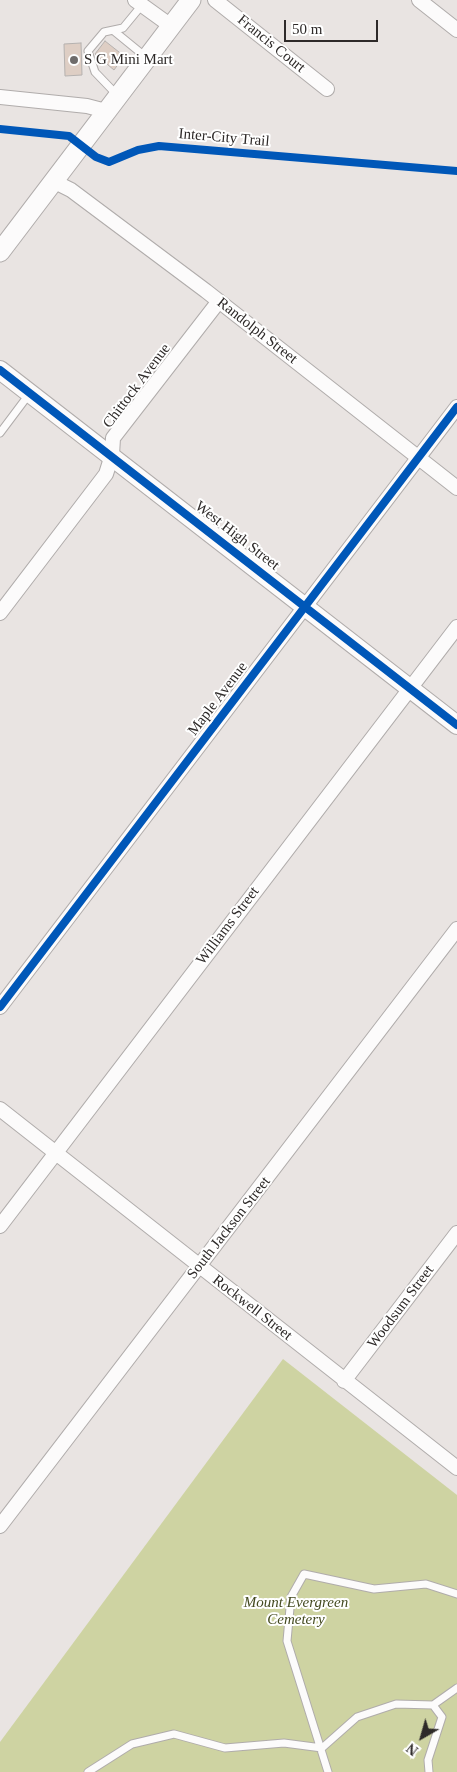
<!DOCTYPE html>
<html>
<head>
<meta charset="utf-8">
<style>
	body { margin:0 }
	#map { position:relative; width:457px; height:1772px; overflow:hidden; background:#e9e4e2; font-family:"Times New Roman",serif }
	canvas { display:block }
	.north { position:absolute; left:397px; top:1712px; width:50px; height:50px; -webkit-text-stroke:4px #fff; paint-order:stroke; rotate:218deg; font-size:14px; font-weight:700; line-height:20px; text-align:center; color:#2e2a29 }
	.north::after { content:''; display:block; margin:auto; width:18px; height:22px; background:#2e2a29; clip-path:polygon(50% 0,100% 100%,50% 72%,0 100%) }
	.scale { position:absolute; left:284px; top:20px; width:94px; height:22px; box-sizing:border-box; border:2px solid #2e2a29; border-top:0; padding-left:6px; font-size:15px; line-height:18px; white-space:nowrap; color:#2e2a29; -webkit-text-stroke:4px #fff; paint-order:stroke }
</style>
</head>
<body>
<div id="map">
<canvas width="457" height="1772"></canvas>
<div class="north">N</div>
<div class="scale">50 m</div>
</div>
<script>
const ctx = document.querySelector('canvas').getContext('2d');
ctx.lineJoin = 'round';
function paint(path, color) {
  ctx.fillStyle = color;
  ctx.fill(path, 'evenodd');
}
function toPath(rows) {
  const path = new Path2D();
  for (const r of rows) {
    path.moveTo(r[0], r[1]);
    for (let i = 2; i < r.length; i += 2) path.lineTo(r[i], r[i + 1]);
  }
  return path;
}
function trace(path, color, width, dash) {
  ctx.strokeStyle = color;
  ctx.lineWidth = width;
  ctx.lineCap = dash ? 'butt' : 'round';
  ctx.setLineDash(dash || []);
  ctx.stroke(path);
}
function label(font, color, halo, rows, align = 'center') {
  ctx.font = font + ' "Times New Roman",serif';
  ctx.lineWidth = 4;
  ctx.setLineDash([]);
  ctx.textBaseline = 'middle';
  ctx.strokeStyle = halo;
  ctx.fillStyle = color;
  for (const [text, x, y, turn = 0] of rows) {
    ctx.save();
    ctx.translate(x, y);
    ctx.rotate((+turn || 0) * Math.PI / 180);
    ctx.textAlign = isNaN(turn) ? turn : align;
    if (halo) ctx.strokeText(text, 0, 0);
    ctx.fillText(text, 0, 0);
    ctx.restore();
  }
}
paint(toPath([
	[283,1359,457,1495,457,1772,0,1772,0,1742]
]), '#ced3a2');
const building = toPath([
	[105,41,124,56,114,70,95,54,105,41],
	[81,43,82,75,65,76,64,44,81,43]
]);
paint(building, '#decec4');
trace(building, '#b5b1af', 1);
const service = toPath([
	[114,31,147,58],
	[118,96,95,72,88,51,104,32,123,28,142,5],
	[0,433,30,393],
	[433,1705,457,1688],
	[88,1772,132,1744,174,1734,225,1748,284,1743,322,1748,357,1717,396,1704,433,1705,442,1717,428,1760,429,1772],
	[328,1772,287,1641,291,1597,304,1574,374,1589,426,1584,457,1594]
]);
const minor = toPath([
	[135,0,171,26],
	[215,0,327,89],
	[419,0,457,30],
	[0,97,87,106,106,111],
	[53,181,71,190,206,291,457,488],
	[0,613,106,474,112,455,113,438,219,301],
	[0,1007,457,407],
	[0,1109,457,1468],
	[0,1226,457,627],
	[344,1381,457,1233],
	[0,1526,457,929]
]);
const tertiary = toPath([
	[0,370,457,725]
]);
const secondary = toPath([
	[0,252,191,0]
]);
trace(service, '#b0acab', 9);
trace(minor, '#b0acab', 16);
trace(tertiary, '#b0acab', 20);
trace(secondary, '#b0acab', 21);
trace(service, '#fcfbfb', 7);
trace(minor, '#fcfbfb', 14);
trace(tertiary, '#fcfbfb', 18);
trace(secondary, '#fcfbfb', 19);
trace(toPath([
	[0,129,69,136,96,157,109,162,138,150,159,146,457,171],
	[0,370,457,725],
	[0,1007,457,407]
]), '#0057b8', 8);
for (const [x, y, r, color] of [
	[74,60,5,"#6f6b6a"]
]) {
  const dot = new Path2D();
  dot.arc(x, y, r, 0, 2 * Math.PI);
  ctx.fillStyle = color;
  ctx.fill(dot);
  trace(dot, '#fff', 2);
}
label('15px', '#2e2a29', '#fff', [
	["Francis Court",271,44,39],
	["Inter-City Trail",224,138,5],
	["Randolph Street",257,331,38],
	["Chittock Avenue",137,386,-53],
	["West High Street",237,536,38],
	["Maple Avenue",218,699,-53],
	["Williams Street",228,926,-53],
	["South Jackson Street",229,1228,-52],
	["Woodsum Street",401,1307,-53],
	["Rockwell Street",252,1308,38]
]);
label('15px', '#2e2a29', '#fff', [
	["S G Mini Mart",84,60]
], 'left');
label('italic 15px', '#444a20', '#fff', [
	["Mount Evergreen",296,1603],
	["Cemetery",296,1620]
]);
</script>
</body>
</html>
